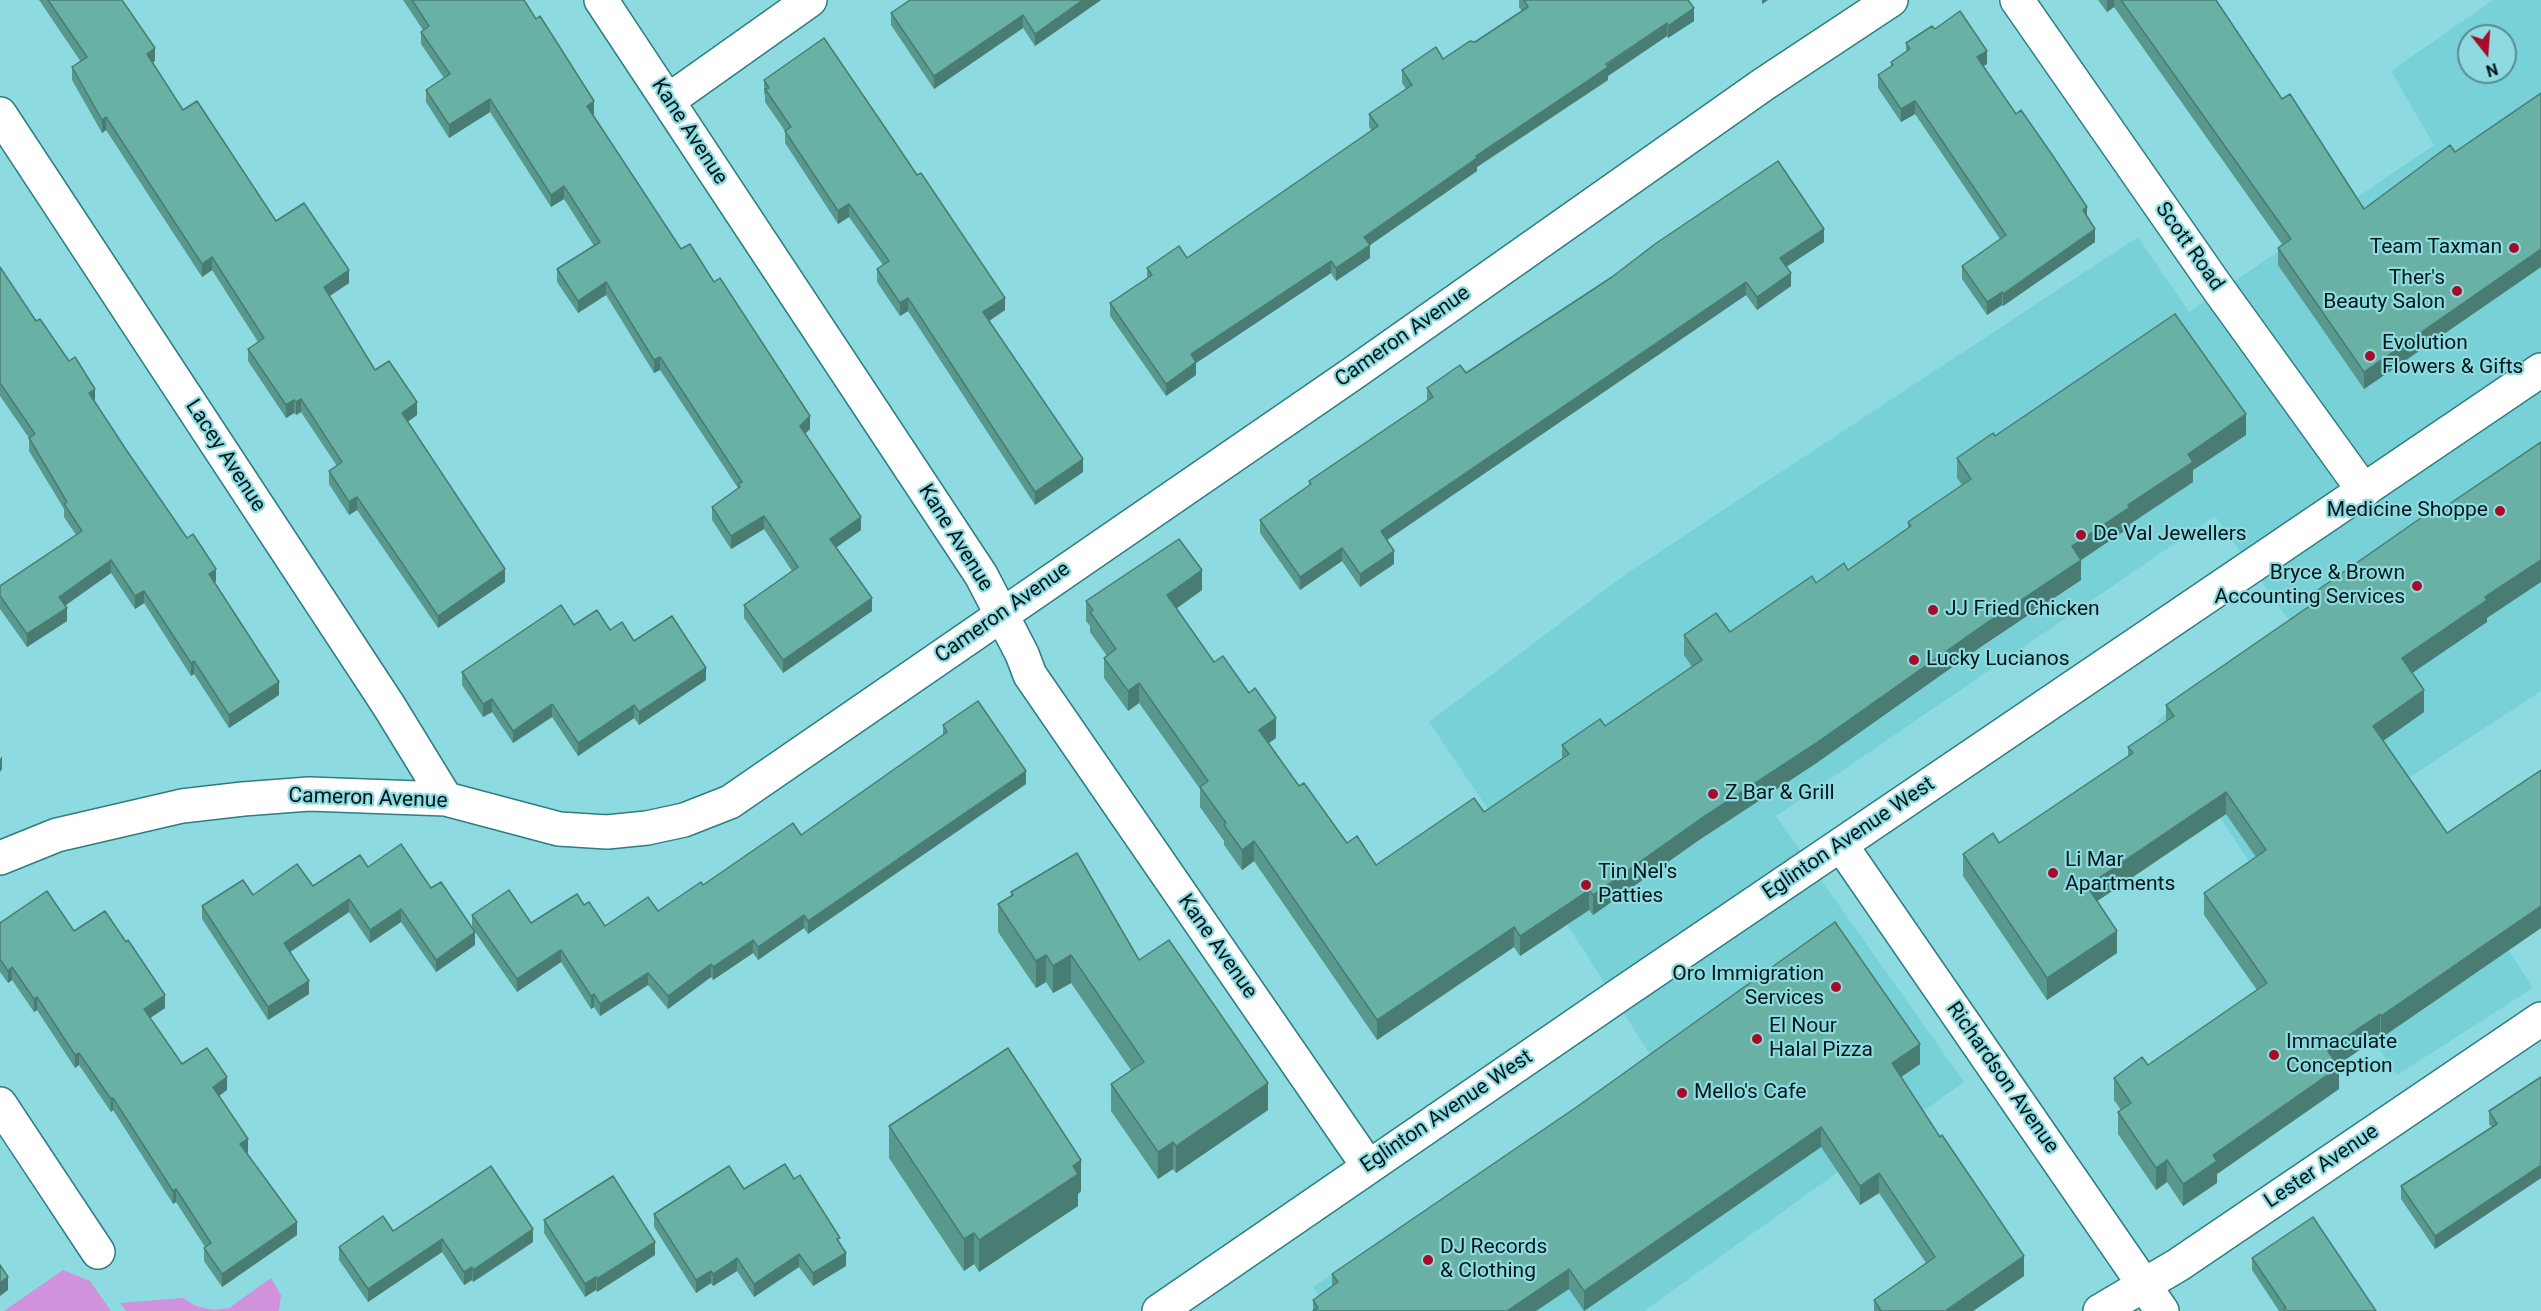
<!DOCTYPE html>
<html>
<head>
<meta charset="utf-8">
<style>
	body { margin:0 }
	#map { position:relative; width:2541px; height:1311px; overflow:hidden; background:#8ddbe0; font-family:Roboto,sans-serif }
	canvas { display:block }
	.north { position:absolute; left:2457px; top:24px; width:60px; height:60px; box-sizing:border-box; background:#8ddbe0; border:2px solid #558d90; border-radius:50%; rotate:163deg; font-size:16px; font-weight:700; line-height:24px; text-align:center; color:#011719 }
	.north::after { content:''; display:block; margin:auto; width:21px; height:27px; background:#a60c28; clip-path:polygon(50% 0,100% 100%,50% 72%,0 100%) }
</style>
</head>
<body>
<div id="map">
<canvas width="2541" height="1311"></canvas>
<div class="north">N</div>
</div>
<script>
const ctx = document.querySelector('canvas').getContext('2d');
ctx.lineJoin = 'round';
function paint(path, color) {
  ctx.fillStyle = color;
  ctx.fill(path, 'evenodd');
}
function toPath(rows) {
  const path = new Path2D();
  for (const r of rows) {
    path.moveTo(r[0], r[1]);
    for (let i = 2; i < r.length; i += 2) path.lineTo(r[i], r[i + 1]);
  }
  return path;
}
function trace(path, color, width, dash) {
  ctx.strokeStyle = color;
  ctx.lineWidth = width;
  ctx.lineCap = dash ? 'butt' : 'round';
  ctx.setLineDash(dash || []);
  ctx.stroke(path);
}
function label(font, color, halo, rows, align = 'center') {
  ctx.font = font + ' Roboto,sans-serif';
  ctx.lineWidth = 4.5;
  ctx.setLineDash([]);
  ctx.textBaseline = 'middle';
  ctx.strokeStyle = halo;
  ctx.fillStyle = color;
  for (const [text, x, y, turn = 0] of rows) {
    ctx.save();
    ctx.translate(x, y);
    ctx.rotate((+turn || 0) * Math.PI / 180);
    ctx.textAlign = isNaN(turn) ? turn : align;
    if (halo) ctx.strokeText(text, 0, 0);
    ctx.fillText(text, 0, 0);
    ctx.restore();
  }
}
paint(toPath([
	[2493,0,2541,0,2541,691,2401,783,2533,988,2397,1075,2263,883,2157,721,2290,622,2215,516,1776,816,1964,1082,1644,1311,1329,1311,1313,1287,1651,1056,1583,949,1429,722,1626,574,2138,237,2189,312,2434,145,2391,71],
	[2469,36,2505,36,2505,72,2469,72]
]), '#77d1d7');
paint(toPath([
	[63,1270,90,1281,111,1311,4,1311],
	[271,1278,281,1295,279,1311,126,1311,120,1303,183,1298,196,1306,213,1310,229,1308]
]), '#d093db');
const street = toPath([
	[601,0,981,575,1022,654,1030,675,1368,1166],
	[2017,0,2214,283,2364,491],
	[669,100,810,0],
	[0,114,389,706,446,799],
	[1841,845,2162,1311],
	[0,858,57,835,182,806,243,799,309,794,446,799,559,829,607,832,647,828,684,820,730,802,1355,372,1764,84,1891,0],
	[0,1104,98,1252],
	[2100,1311,2178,1265,2541,1019]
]);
const primary = toPath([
	[1159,1311,1622,993,2541,370]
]);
trace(street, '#2d7d82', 36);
trace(primary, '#2d7d82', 36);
trace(street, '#fff', 33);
trace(primary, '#fff', 33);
paint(toPath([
	[39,0,122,0,155,61,152,63,183,110,276,221,349,283,329,296,375,370,417,415,407,422,505,582,438,628,357,510,349,515,329,484,329,471,337,466,301,412,296,415,294,413,286,418,248,361,248,349,258,342,212,270,202,277,106,130,102,133,72,80,72,67,81,62],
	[403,0,524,0,594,114,593,115,681,249,810,429,805,434,861,530,836,547,872,611,783,673,744,618,744,605,792,571,764,529,731,549,712,520,712,507,738,488,660,370,654,373,606,295,578,313,557,282,557,269,594,246,564,199,551,207,490,112,449,138,426,102,426,90,444,78,421,44,421,32,423,30],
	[910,0,1101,0,1035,46,1023,28,934,89,891,25,891,13],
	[1519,0,1688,0,1694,21,1668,38,1667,36,1608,76,1608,80,1477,167,1477,171,1370,245,1370,258,1336,281,1331,273,1196,363,1196,375,1166,396,1110,316,1110,303,1147,278,1147,268,1187,258,1372,131,1369,127,1369,114,1406,89,1402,83,1402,70,1443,59,1475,42,1522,11,1519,7],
	[2098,0,2216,0,2282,99,2364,209,2455,152,2541,93,2541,267,2364,389,2278,265,2278,248,2282,244,2114,7,2107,12],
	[1935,29,1987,64,1983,66,2087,217,2095,242,2003,306,2002,305,1987,315,1962,279,1962,266,2000,239,1915,114,1901,122,1878,88,1878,75,1891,67,1891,62,1906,51,1906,43],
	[764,80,1005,310,989,321,1083,472,1035,505,908,311,900,316,877,282,877,269,883,265,849,217,838,224,785,143,785,131,765,102,765,95,764,93],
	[1824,242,1786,267,1791,286,1757,310,1746,295,1387,540,1394,564,1360,587,1342,561,1300,590,1260,533,1260,520,1309,486,1309,481,1427,401,1427,388,1466,373,1612,277],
	[0,267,36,321,95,402,127,451,216,581,215,583,279,695,229,728,194,674,191,676,144,603,135,609,111,573,65,605,67,621,27,647,0,609,0,586,76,535,64,517,64,509,29,451,29,438,0,396],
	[2246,435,2193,470,2193,482,2130,524,2130,527,2081,560,2081,580,1982,646,1815,764,1699,840,1593,915,1589,910,1520,956,1514,947,1377,1040,1254,861,1242,870,1224,845,1224,841,1200,807,1200,789,1139,703,1128,711,1104,678,1104,658,1107,656,1090,632,1090,626,1086,621,1086,601,1202,590,1176,609,1214,662,1276,738,1269,743,1299,786,1347,843,1376,865,1484,812,1562,759,1562,745,1605,726,1692,667,1684,655,1684,635,1730,632,1816,583,1848,570,1908,528,1908,522,1962,485,1957,478,1957,458,1995,436],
	[2312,594,2487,618,2487,622,2412,673,2424,712,2383,741,2447,833,2541,770,2541,928,2381,1038,2380,1036,2338,1065,2339,1089,2217,1174,2217,1183,2183,1206,2167,1182,2156,1190,2118,1134,2118,1112,2121,1110,2114,1100,2114,1078,2148,1065,2257,990,2204,915,2204,893,2256,857,2226,814,2097,901,2117,953,2047,1000,1963,876,1963,854,1999,843,2128,756,2128,747,2166,721,2166,705,2312,604],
	[574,625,610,630,634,641,706,680,639,725,634,718,578,756,552,717,513,743,492,712,483,717,462,685,462,672],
	[943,725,1026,784,808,934,804,928,758,960,753,953,713,980,711,977,668,1009,648,985,600,1016,594,1007,591,1009,561,962,517,992,475,932,475,945,436,972,401,922,370,943,349,912,290,952,309,994,268,1020,202,919,202,906,253,895,313,886,368,867,431,888,472,927,472,915,531,923,584,905,605,926,658,911,703,885,801,835,943,736],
	[1011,892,1139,960,1268,1110,1176,1173,1173,1169,1158,1179,1111,1111,1111,1084,1131,1070,1071,983,1053,993,1046,982,1036,988,998,932,998,904,1011,896],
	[0,923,74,931,165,1008,150,1018,182,1064,227,1090,219,1096,248,1152,247,1153,297,1235,222,1287,204,1261,204,1248,205,1247,176,1202,173,1204,113,1110,111,1112,79,1065,75,1068,37,1010,34,1012,12,980,8,983,0,972],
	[1920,1064,1901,1077,2024,1276,1973,1311,1874,1311,1874,1300,1926,1263,1879,1193,1860,1205,1821,1147,1584,1311,1569,1289,1313,1311,1313,1300,1332,1286,1332,1274],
	[2541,1077,2541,1178,2435,1249,2401,1199,2401,1186,2492,1127,2489,1124,2489,1111],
	[889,1126,1081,1191,1078,1194,1078,1206,979,1272,974,1264,964,1271,889,1158],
	[794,1179,840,1243,846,1266,813,1286,799,1267,754,1297,737,1271,713,1286,711,1283,696,1293,654,1227,654,1214,744,1189],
	[544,1220,655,1255,597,1292,596,1290,585,1297,544,1233],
	[393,1231,533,1242,473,1282,472,1280,464,1285,442,1252,368,1302,339,1260,339,1247],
	[2252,1258,2376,1311,2279,1311,2252,1270]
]), '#59988d');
paint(toPath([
	[1083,0,1101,0,1035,46,1035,34],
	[1762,0,1768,0,1762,4],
	[2107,0,2114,0,2114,7,2107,12],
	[1694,8,1694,21,1668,38,1668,26],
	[1023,15,1023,28,934,89,934,76],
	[1667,23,1667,36,1608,76,1608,80,1477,167,1477,171,1370,245,1370,258,1336,281,1336,268,1364,237,1476,156],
	[155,48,155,61,147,66,147,54],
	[1987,51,1987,64,1977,70,1977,57],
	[490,99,490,112,449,138,449,125],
	[594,101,594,114,587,119,587,106],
	[1915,101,1915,114,1901,122,1901,109],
	[106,117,106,130,102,133,102,120],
	[564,186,564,199,551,207,551,195],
	[849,204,849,217,838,224,838,211],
	[2087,207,2087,220,2083,210],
	[1824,229,1824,242,1780,271,1780,258],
	[2095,229,2095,242,2003,306,2003,294],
	[2541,249,2541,267,2364,389,2364,372],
	[212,257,212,270,202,277,202,264],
	[1331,261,1331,273,1196,363,1196,375,1166,396,1166,384,1191,354],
	[349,270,349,283,324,300,324,287],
	[1791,273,1791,286,1757,310,1757,297],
	[606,282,606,295,578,313,578,301],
	[1746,282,1746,295,1381,544,1381,531],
	[2002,292,2002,305,1987,315,1987,302],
	[908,298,908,311,900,316,900,303],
	[1005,298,1005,310,983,325,983,312],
	[660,357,660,370,654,373,654,360],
	[95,389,95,402,89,393],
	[301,399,301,412,296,415,296,402],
	[294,400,294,413,286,418,286,405],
	[417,402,417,415,402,426,402,413],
	[2246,414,2246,435,2193,470,2193,482,2130,524,2130,527,2081,560,2081,580,1982,646,1815,764,1699,840,1593,915,1593,895,2072,546,2128,505,2188,454],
	[810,416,810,429,800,438,800,426],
	[1083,459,1083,472,1035,505,1035,492],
	[357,497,357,510,349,515,349,502],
	[764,516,764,529,731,549,731,536],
	[861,517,861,530,830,552,830,539],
	[1342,548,1342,561,1300,590,1300,577],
	[1394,551,1394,564,1360,587,1360,574],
	[111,560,111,573,59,610,59,597],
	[2541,560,2541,582,2487,618,2487,622,2402,680,2402,658,2485,597],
	[216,569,216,581,209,587,209,574],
	[505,569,505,582,438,628,438,616],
	[1202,570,1202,590,1167,615,1167,595],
	[144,591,144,603,135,609,135,596],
	[872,598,872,611,783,673,783,660],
	[67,608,67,621,27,647,27,634],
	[194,661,194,674,191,676,191,663],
	[706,668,706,680,639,725,639,712],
	[279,682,279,695,229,728,229,715],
	[1139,683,1139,703,1128,711,1128,691],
	[2424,690,2424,712,2373,748,2373,726],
	[492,699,492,712,483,717,483,704],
	[552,704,552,717,513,743,513,731],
	[634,705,634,718,578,756,578,743],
	[1276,718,1276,738,1259,750,1259,730],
	[2,756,2,769,0,772,0,759],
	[1026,771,1026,784,808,934,808,921],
	[2226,792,2226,814,2087,908,2087,886],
	[1254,841,1254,861,1242,870,1242,850],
	[1589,890,1589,910,1520,956,1520,936],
	[349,899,349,912,284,956,284,943],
	[2541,906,2541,928,2381,1038,2381,1016],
	[401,909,401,922,370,943,370,930],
	[804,915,804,928,758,960,758,947],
	[1514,927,1514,947,1377,1040,1377,1020],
	[2117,931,2117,953,2047,1000,2047,978],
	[475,932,475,945,436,972,436,960],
	[753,940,753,953,713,980,713,967],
	[561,950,561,962,517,992,517,979],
	[1046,955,1046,982,1036,988,1036,961],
	[1071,955,1071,983,1053,993,1053,966],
	[711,964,711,977,668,1009,668,996],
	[12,967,12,980,8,983,8,971],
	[648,973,648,985,600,1016,600,1004],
	[309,981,309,994,268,1020,268,1007],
	[594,994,594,1007,591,1009,591,996],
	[165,995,165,1008,144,1022,144,1009],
	[37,997,37,1010,34,1012,34,999],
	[2380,1014,2380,1036,2327,1072,2327,1050],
	[1920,1044,1920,1064,1892,1083,1892,1063],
	[79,1053,79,1065,75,1068,75,1055],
	[2339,1067,2339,1089,2217,1174,2217,1183,2183,1206,2183,1184,2213,1155],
	[227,1077,227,1090,213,1100,213,1087],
	[1268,1083,1268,1110,1176,1173,1176,1146],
	[113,1098,113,1110,111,1112,111,1099],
	[1821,1127,1821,1147,1584,1311,1584,1291],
	[248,1139,248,1152,240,1157,240,1144],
	[1173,1142,1173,1169,1158,1179,1158,1152],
	[1081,1160,1081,1191,1078,1194,1078,1206,979,1272,979,1240],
	[2167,1160,2167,1182,2156,1190,2156,1168],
	[2541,1165,2541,1178,2435,1249,2435,1236],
	[1879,1173,1879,1193,1860,1205,1860,1186],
	[176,1189,176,1202,173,1204,173,1191],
	[297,1222,297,1235,222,1287,222,1274],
	[533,1229,533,1242,473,1282,473,1270],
	[974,1233,974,1264,964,1271,964,1239],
	[442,1239,442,1252,368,1302,368,1289],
	[655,1242,655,1255,597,1292,597,1279],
	[846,1253,846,1266,813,1286,813,1273],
	[799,1254,799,1267,754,1297,754,1284],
	[2024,1256,2024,1276,1973,1311,1945,1311],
	[737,1258,737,1271,713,1286,713,1274],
	[472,1267,472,1280,464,1285,464,1272],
	[1569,1269,1569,1289,1536,1311,1507,1311],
	[711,1271,711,1283,696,1293,696,1280],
	[8,1277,8,1290,0,1296,0,1283],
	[596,1277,596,1290,585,1297,585,1284]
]), '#497c73');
const building = toPath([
	[48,0,122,0,155,48,147,54,183,110,197,101,276,221,304,203,349,270,324,287,375,370,389,361,417,402,402,413,505,569,438,616,357,497,349,502,329,471,342,462,301,399,296,402,294,400,286,405,248,349,264,338,212,257,202,264,106,117,102,120,72,67,87,57,48,0],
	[412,0,524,0,536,19,540,16,594,101,587,106,681,249,690,244,714,282,720,278,810,416,800,426,861,517,830,539,872,598,783,660,744,605,798,567,764,516,731,536,712,507,740,487,738,484,742,482,660,357,654,360,606,282,578,301,557,269,600,242,564,186,551,195,490,99,449,125,426,90,450,74,421,32,429,26,412,0],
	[910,0,1083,0,1035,34,1023,15,934,76,891,13,910,0],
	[1524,0,1688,0,1694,8,1668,26,1667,23,1606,64,1608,67,1476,156,1477,158,1364,237,1370,245,1336,268,1331,261,1191,354,1196,362,1166,384,1110,303,1152,275,1147,268,1179,246,1187,258,1378,126,1369,114,1412,85,1402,70,1436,47,1443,59,1470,41,1475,42,1528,7,1524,0],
	[2121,0,2216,0,2282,99,2290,94,2364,209,2450,145,2455,152,2541,93,2541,249,2364,372,2278,248,2291,239,2121,0],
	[1960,11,1987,51,1977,57,2016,114,2021,110,2053,156,2087,207,2083,210,2095,229,2003,294,2002,292,1987,302,1962,266,2006,235,1915,101,1901,109,1878,75,1893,65,1891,62,1910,49,1906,43,1932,26,1935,29,1960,11],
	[824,38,886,129,917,175,921,173,1005,298,983,312,1083,459,1035,492,908,298,900,303,877,269,889,261,849,204,838,211,785,131,791,127,765,89,769,88,764,80,824,38],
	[1778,161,1824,229,1780,258,1791,273,1757,297,1746,282,1423,502,1381,531,1394,551,1360,574,1342,548,1300,577,1260,520,1311,484,1309,481,1433,397,1427,388,1460,365,1466,373,1612,277,1655,244,1778,161],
	[0,267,36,321,40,319,69,361,75,357,95,389,89,393,127,451,187,538,193,534,216,569,209,574,279,682,229,715,194,661,191,663,144,591,135,596,111,560,59,597,67,608,27,634,0,596,0,586,82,531,64,504,67,502,29,438,35,434,0,383,0,267],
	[2175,314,2246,414,2188,454,2193,462,2128,505,2130,507,2072,546,2081,560,1982,626,1815,744,1699,820,1593,895,1589,890,1520,936,1514,927,1377,1020,1254,841,1242,850,1224,825,1226,823,1200,787,1208,781,1139,683,1128,691,1104,658,1116,649,1090,612,1093,610,1086,601,1179,539,1202,570,1167,595,1214,662,1223,656,1249,693,1255,688,1276,718,1259,730,1299,786,1304,783,1347,843,1357,836,1376,865,1474,798,1484,812,1569,754,1562,745,1600,719,1605,726,1702,660,1684,635,1716,613,1730,632,1812,576,1816,583,1844,563,1848,570,1911,526,1908,522,1971,479,1957,458,1993,433,1995,436,2175,314],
	[2541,442,2541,560,2485,597,2487,600,2402,658,2424,690,2373,726,2447,833,2541,770,2541,906,2381,1016,2380,1014,2327,1050,2339,1067,2213,1155,2217,1161,2183,1184,2167,1160,2156,1168,2118,1112,2131,1103,2114,1078,2142,1057,2148,1065,2267,983,2204,893,2266,850,2226,792,2087,886,2117,931,2047,978,1963,854,1993,833,1999,843,2133,753,2128,747,2174,716,2166,705,2317,601,2312,594,2428,513,2430,517,2541,442],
	[561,605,574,625,597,610,610,630,622,622,634,641,672,616,706,668,639,712,634,705,578,743,552,704,513,731,492,699,483,704,462,672,561,605],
	[978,701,1026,771,808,921,804,915,758,947,753,940,713,967,711,964,668,996,648,973,600,1004,594,994,591,996,561,950,517,979,472,915,509,890,531,923,577,894,584,905,589,902,605,926,648,897,658,911,701,882,703,885,793,823,801,835,947,732,943,725,978,701],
	[401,844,431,888,441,882,475,932,436,960,401,909,370,930,349,899,284,943,309,981,268,1007,202,906,243,880,253,895,297,864,313,886,360,855,368,867,401,844],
	[1077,853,1139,960,1169,940,1268,1083,1176,1146,1173,1142,1158,1152,1111,1084,1144,1062,1071,955,1053,966,1046,955,1036,961,998,904,1013,895,1011,892,1077,853],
	[47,891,74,931,105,911,126,942,128,940,165,995,144,1009,182,1064,207,1048,227,1077,213,1087,248,1139,240,1144,297,1222,222,1274,204,1248,211,1243,176,1189,173,1191,113,1098,111,1099,79,1053,75,1055,37,997,34,999,12,967,8,971,0,959,0,923,47,891],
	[1835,922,1920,1044,1892,1063,1940,1137,1942,1135,2024,1256,1945,1311,1881,1311,1874,1300,1935,1257,1879,1173,1860,1186,1821,1127,1584,1291,1569,1269,1507,1311,1313,1311,1318,1308,1313,1300,1338,1282,1332,1274,1578,1106,1835,922],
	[1008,1048,1081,1160,1073,1166,1078,1174,979,1240,974,1233,964,1239,889,1126,1008,1048],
	[2541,1077,2541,1165,2435,1236,2401,1186,2497,1124,2489,1111,2541,1077],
	[785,1164,794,1179,800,1175,840,1238,837,1239,846,1253,813,1273,799,1254,754,1284,737,1258,713,1274,711,1271,696,1280,654,1214,729,1166,744,1189,785,1164],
	[491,1166,533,1229,473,1270,472,1267,464,1272,442,1239,368,1289,339,1247,383,1216,393,1231,491,1166],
	[613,1176,655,1242,597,1279,596,1277,585,1284,544,1220,613,1176],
	[2313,1217,2376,1311,2285,1311,2284,1309,2286,1308,2252,1258,2313,1217],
	[0,1265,8,1277,0,1283,0,1265]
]);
paint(building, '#68b1a4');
trace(building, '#497c73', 1.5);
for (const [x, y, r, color] of [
	[2514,248,6,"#a60c28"],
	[2457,291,6,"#a60c28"],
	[2370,356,6,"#a60c28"],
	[2500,511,6,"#a60c28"],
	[2081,535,6,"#a60c28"],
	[2417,586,6,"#a60c28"],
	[1933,610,6,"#a60c28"],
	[1914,660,6,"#a60c28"],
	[1713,794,6,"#a60c28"],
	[2053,873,6,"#a60c28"],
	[1586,885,6,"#a60c28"],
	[1836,987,6,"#a60c28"],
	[1757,1039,6,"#a60c28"],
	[2274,1055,6,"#a60c28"],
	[1682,1093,6,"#a60c28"],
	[1428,1260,6,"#a60c28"]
]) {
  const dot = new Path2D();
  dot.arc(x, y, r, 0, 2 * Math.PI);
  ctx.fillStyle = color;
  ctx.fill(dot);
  trace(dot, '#8ddbe0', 2);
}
label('21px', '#011719', '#8ddbe0', [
	["Kane Avenue",689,132,57],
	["Scott Road",2189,247,55],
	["Cameron Avenue",1403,337,-35],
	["Lacey Avenue",225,456,57],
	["Kane Avenue",955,538,58],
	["Cameron Avenue",1003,613,-35],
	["Cameron Avenue",368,799,2],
	["Eglinton Avenue West",1849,839,-34],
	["Kane Avenue",1217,947,55],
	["Richardson Avenue",2002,1078,55],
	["Eglinton Avenue West",1447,1112,-34],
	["Lester Avenue",2322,1167,-34]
]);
label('21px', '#011719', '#8ddbe0', [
	["Team Taxman",2502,248,"right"],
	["Ther's",2445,279,"right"],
	["Beauty Salon",2445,303,"right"],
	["Evolution",2382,344],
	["Flowers & Gifts",2382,368],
	["Medicine Shoppe",2488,511,"right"],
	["De Val Jewellers",2093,535],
	["Bryce & Brown",2405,574,"right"],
	["Accounting Services",2405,598,"right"],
	["JJ Fried Chicken",1945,610],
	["Lucky Lucianos",1926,660],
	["Z Bar & Grill",1725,794],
	["Li Mar",2065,861],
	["Apartments",2065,885],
	["Tin Nel's",1598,873],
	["Patties",1598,897],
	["Oro Immigration",1824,975,"right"],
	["Services",1824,999,"right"],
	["El Nour",1769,1027],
	["Halal Pizza",1769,1051],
	["Immaculate",2286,1043],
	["Conception",2286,1067],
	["Mello's Cafe",1694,1093],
	["DJ Records",1440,1248],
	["& Clothing",1440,1272]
], 'left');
</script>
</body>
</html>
